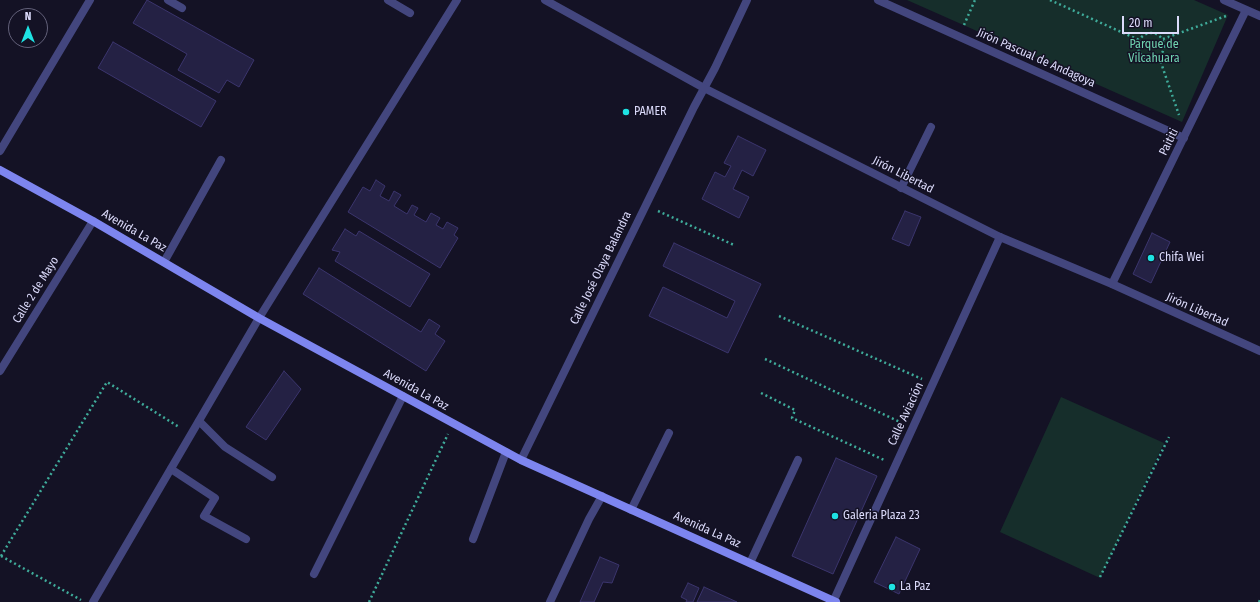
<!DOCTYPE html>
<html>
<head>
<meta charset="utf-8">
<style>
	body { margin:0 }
	#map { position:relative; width:1260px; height:602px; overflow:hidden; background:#141225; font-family:"Fira Sans Condensed",sans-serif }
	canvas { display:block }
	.north { position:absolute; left:8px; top:8px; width:40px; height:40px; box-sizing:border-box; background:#141225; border:1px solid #64627b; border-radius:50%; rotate:0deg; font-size:11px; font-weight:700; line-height:16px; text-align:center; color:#dcdbfb }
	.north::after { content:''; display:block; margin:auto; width:14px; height:18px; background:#1ee2e3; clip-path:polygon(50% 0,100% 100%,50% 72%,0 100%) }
	.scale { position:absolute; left:1122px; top:16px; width:57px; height:18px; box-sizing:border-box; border:2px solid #dcdbfb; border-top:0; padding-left:5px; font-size:12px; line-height:14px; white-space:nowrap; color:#dcdbfb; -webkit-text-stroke:3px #141225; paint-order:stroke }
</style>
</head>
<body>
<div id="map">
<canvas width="1260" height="602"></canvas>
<div class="north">N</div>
<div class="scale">20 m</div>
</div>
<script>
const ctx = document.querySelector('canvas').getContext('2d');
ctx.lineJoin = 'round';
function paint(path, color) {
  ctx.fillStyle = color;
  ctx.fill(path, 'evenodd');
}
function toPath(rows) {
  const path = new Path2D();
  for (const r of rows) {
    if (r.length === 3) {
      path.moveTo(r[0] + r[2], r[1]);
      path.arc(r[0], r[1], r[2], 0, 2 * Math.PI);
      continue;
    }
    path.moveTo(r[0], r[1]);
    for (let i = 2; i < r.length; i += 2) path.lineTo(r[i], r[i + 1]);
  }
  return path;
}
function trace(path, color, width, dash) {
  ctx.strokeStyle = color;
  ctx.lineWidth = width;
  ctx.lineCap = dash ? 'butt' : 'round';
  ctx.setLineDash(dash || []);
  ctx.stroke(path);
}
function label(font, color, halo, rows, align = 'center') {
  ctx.font = font + ' "Fira Sans Condensed",sans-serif';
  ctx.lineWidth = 3;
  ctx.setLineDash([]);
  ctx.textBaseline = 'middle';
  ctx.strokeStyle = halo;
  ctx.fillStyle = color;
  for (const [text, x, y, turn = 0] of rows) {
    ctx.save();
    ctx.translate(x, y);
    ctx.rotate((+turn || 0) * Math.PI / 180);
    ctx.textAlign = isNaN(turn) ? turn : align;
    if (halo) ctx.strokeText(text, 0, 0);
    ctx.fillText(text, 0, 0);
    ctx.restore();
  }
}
paint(toPath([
	[907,0,1194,0,1228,15,1182,122],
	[1061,397,1164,443,1100,578,1000,532]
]), '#162e2b');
const building = toPath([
	[147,0,254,60,239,87,227,80,219,93,178,70,187,54,133,23,147,0],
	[113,42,216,101,201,127,98,68,113,42],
	[738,136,766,150,753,176,742,170,733,189,749,197,739,218,702,199,715,172,725,177,731,166,724,163,738,136],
	[376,180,385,186,380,196,389,201,394,191,401,195,394,206,407,214,412,205,418,208,414,215,426,222,431,213,440,218,436,225,443,229,447,222,458,228,454,235,458,238,440,268,348,212,363,187,370,191,376,180],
	[905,211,921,217,909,246,892,239,905,211],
	[345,229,356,236,359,231,430,274,410,307,335,261,340,252,332,250,345,229],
	[1152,233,1170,242,1151,283,1133,274,1152,233],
	[674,243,761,284,728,353,649,316,663,287,727,318,735,301,663,266,674,243],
	[319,268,421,332,429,319,440,326,435,334,445,341,426,371,303,294,319,268],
	[284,371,301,389,266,440,246,427,284,371],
	[836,458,877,476,833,574,792,556,836,458],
	[896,537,920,549,899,594,874,582,896,537],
	[600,557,619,565,612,583,603,582,594,602,580,602,600,557],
	[688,583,699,588,693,602,686,602,687,600,681,597,688,583],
	[704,587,737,602,697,602,704,587]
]);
paint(building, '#242144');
trace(building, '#3b356d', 1);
trace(toPath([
	[1050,0,1139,40],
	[964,25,975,0],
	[1151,46,13],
	[1163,39,1226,16],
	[1159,57,1179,115],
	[658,211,734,245],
	[779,316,922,379],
	[765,359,900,422],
	[761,393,795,410,792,418,884,460],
	[1,556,107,382,179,427],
	[1,556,81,600],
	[1100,577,1169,437],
	[369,602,448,434],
	[1259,602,1260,600]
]), '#3fab9a', 2.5, [2, 3]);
trace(toPath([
	[168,0,182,8],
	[388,0,410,13],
	[901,188,931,127],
	[164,262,221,160],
	[199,421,225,447,272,477],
	[171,469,215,498,204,516,246,539],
	[631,510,669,433],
	[473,539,506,452],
	[750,563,798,460],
	[314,574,403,396],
	[550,602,589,519,602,496]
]), '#43467e', 8);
trace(toPath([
	[878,0,1184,138],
	[1224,0,1260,16],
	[0,151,90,0],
	[1112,284,1246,10],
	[0,371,93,221],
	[521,460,694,107,715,68,747,0],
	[93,602,259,318,457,0],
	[833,602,1000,237]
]), '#43467e', 8);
trace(toPath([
	[545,0,704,88,1000,237,1112,284,1260,351]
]), '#43467e', 8);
trace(toPath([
	[0,170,93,221,259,318,521,460,836,602]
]), '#7d85ef', 8);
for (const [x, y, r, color] of [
	[626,112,4,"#1ee2e3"],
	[1151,258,4,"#1ee2e3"],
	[835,516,4,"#1ee2e3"],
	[892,587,4,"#1ee2e3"]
]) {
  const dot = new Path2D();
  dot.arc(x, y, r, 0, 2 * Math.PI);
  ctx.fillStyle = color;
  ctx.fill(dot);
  trace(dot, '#141225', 1.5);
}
label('12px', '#6fd2b0', '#141225', [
	["Parque de",1154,45],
	["Vilcahuara",1154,59]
]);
label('12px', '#dcdbfb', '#141225', [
	["Jirón Pascual de Andagoya",1036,58,24],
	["Paititi",1169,142,-64],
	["Jirón Libertad",903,175,27],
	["Avenida La Paz",134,231,30],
	["Calle José Olaya Balandra",601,268,-64],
	["Calle 2 de Mayo",36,290,-58],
	["Jirón Libertad",1197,310,24],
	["Avenida La Paz",416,390,29],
	["Calle Aviación",906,414,-65],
	["Avenida La Paz",707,530,24]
]);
label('12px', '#dcdbfb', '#141225', [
	["PAMER",634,112],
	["Chifa Wei",1159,258],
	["Galeria Plaza 23",843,516],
	["La Paz",900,587]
], 'left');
</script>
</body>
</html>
